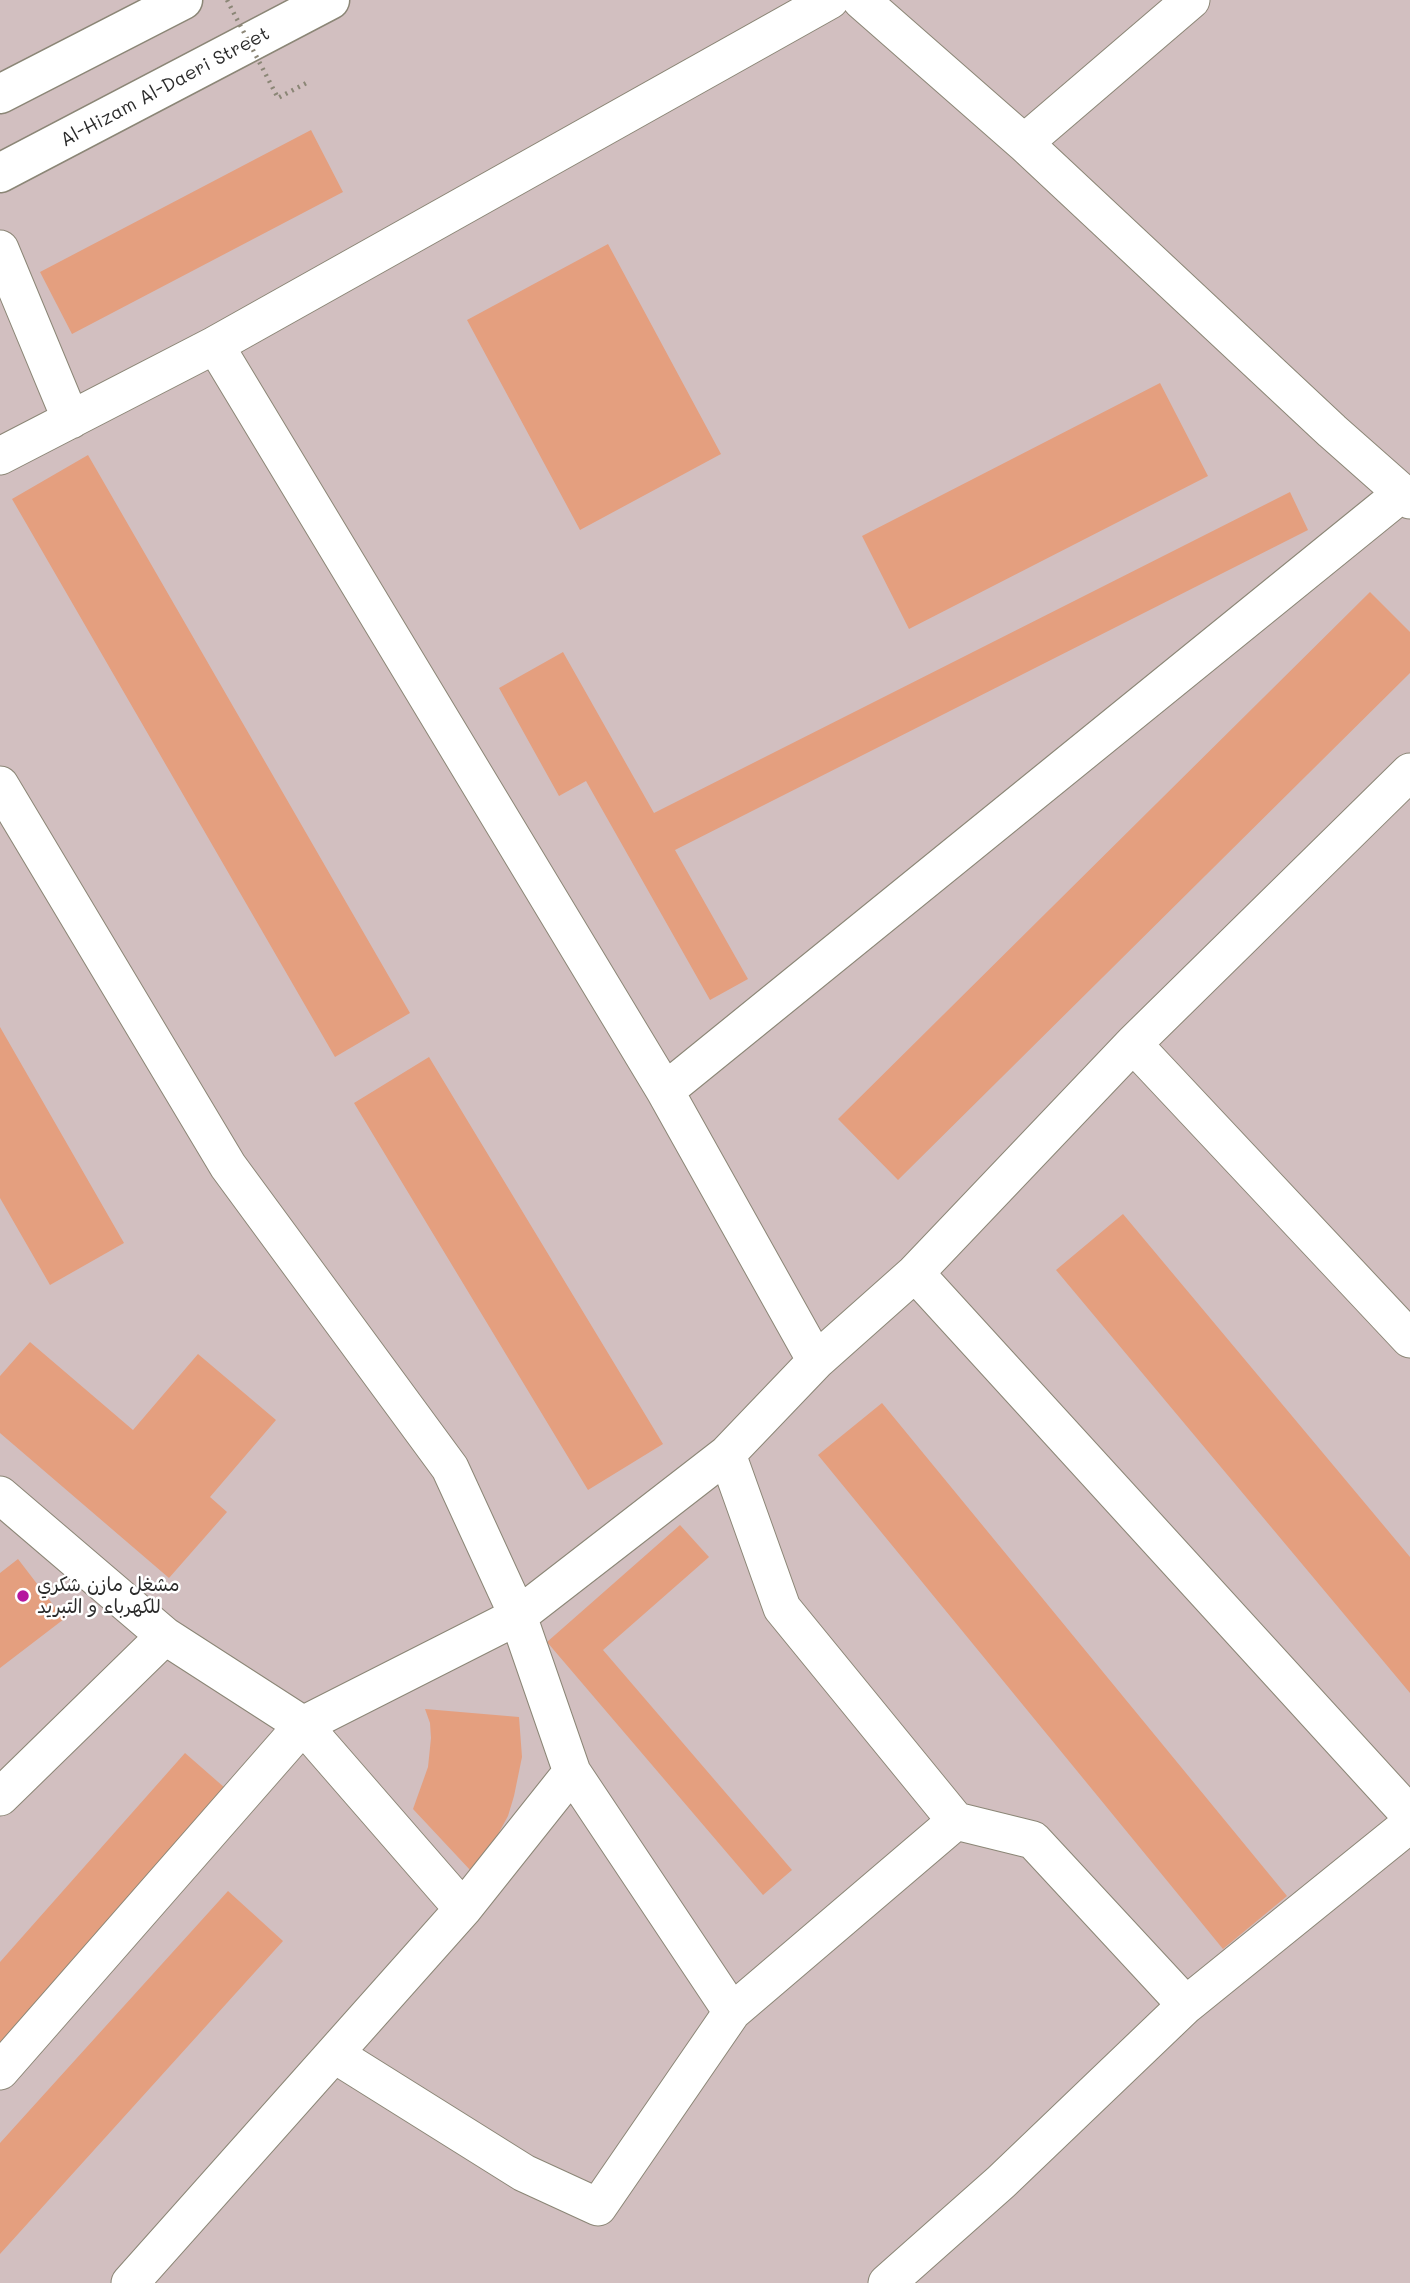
<!DOCTYPE html>
<html>
<head>
<meta charset="utf-8">
<style>
	body { margin:0 }
	canvas { display:block; background:#ebe1c0 }
</style>
</head>
<body>
<canvas width="1410" height="2283"></canvas>
<script>
const ctx = document.querySelector('canvas').getContext('2d');
ctx.lineJoin = 'round';
function paint(path, color) {
  ctx.fillStyle = color;
  ctx.fill(path, 'evenodd');
}
function toPath(rows) {
  const path = new Path2D();
  for (const r of rows) {
    path.moveTo(r[0], r[1]);
    for (let i = 2; i < r.length; i += 2) path.lineTo(r[i], r[i + 1]);
  }
  return path;
}
function trace(path, color, width, dash) {
  ctx.strokeStyle = color;
  ctx.lineWidth = width;
  ctx.lineCap = dash ? 'butt' : 'round';
  ctx.setLineDash(dash || []);
  ctx.stroke(path);
}
function label(font, color, halo, rows, align = 'center') {
  ctx.font = font + ' Mali,"Playpen Sans Arabic",sans-serif';
  ctx.lineWidth = 5;
  ctx.setLineDash([]);
  ctx.textBaseline = 'middle';
  ctx.strokeStyle = halo;
  ctx.fillStyle = color;
  for (const [text, x, y, turn = 0] of rows) {
    ctx.save();
    ctx.translate(x, y);
    ctx.rotate((+turn || 0) * Math.PI / 180);
    ctx.textAlign = isNaN(turn) ? turn : align;
    if (halo) ctx.strokeText(text, 0, 0);
    ctx.fillText(text, 0, 0);
    ctx.restore();
  }
}
paint(toPath([
	[0,0,1410,0,1410,2283,0,2283]
]), '#d2bfc0');
paint(toPath([
	[311,130,343,192,72,334,40,272],
	[608,244,721,454,580,530,467,320],
	[1160,383,1208,476,909,629,862,536],
	[88,455,410,1013,335,1057,12,499],
	[1290,492,1308,530,675,850,748,979,710,1000,586,781,559,796,499,688,563,652,654,813],
	[1370,592,1410,632,1410,673,898,1180,838,1119],
	[0,1027,124,1243,50,1285,0,1198],
	[429,1057,663,1444,588,1490,354,1103],
	[1123,1214,1410,1557,1410,1693,1056,1270],
	[30,1342,133,1430,198,1354,276,1420,210,1497,227,1512,169,1578,0,1433,0,1376],
	[882,1403,1287,1896,1223,1949,818,1455],
	[680,1525,709,1557,603,1650,792,1870,763,1895,547,1642],
	[18,1559,64,1619,0,1668,0,1573],
	[425,1709,519,1717,522,1757,514,1796,508,1816,497,1836,471,1871,413,1809,428,1767,431,1738,430,1723],
	[185,1753,225,1788,0,2043,0,1962],
	[228,1891,283,1941,0,2254,0,2143]
]), '#e49f7f');
const minor = toPath([
	[861,0,1024,143,1332,431,1410,500],
	[1024,143,1191,0],
	[0,249,71,420],
	[215,345,665,1091,816,1361],
	[0,456,215,345,830,0],
	[0,785,228,1166,450,1468,518,1616,572,1772,732,2012],
	[1133,1044,1410,1339],
	[665,1091,1401,494],
	[915,1273,1410,1815],
	[727,1454,782,1608,956,1821,1033,1840,1186,2005],
	[0,1495,165,1636,303,1725,463,1909],
	[0,1797,165,1636],
	[334,2054,524,2173,598,2207,732,2012,956,1821],
	[0,2071,303,1725,518,1616,727,1454,816,1361,915,1273,1133,1044,1410,772],
	[130,2283,463,1909,572,1772],
	[887,2283,1001,2182,1186,2005,1410,1824]
]);
const highway = toPath([
	[0,94,183,0],
	[0,173,330,0]
]);
trace(minor, '#8b8676', 39);
trace(highway, '#8b8676', 41);
trace(minor, '#fff', 37);
trace(highway, '#fff', 38);
trace(toPath([
	[227,0,278,98,310,81]
]), '#8b8676', 4.5, [2, 5]);
for (const [x, y, r, color] of [
	[23,1596,7,"#b5179e"]
]) {
  const dot = new Path2D();
  dot.arc(x, y, r, 0, 2 * Math.PI);
  ctx.fillStyle = color;
  ctx.fill(dot);
  trace(dot, '#fff', 2.5);
}
label('19px', '#2b2b2b', '#fff', [
	["Al-Hizam Al-Daeri Street",165,87,-28]
]);
label('19px', '#2b2b2b', '#fff', [
	["مشغل مازن شكري",37,1585],
	["للكهرباء و التبريد",37,1607]
], 'left');
</script>
</body>
</html>
